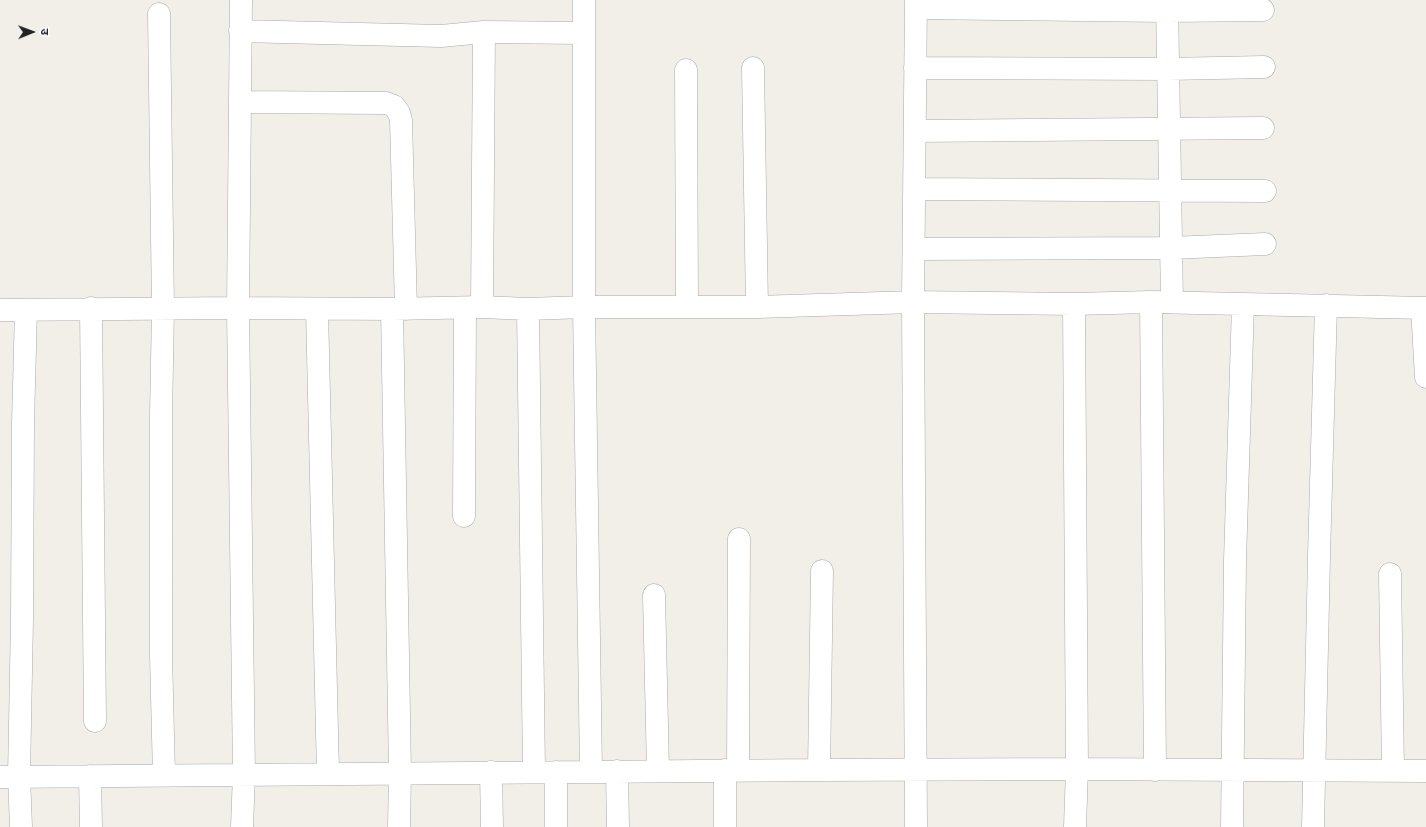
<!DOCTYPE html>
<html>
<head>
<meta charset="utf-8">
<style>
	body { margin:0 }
	#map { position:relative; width:1426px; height:827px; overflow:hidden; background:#f2efe9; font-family:"Work Sans","Noto Sans Devanagari",sans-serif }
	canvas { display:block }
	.north { position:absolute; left:12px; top:12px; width:40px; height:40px; -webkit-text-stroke:3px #fff; paint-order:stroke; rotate:89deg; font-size:11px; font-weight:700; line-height:16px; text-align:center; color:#222 }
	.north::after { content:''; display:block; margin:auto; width:14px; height:18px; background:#222; clip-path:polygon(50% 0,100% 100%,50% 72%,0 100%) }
</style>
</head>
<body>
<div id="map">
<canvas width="1426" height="827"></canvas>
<div class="north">उ</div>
</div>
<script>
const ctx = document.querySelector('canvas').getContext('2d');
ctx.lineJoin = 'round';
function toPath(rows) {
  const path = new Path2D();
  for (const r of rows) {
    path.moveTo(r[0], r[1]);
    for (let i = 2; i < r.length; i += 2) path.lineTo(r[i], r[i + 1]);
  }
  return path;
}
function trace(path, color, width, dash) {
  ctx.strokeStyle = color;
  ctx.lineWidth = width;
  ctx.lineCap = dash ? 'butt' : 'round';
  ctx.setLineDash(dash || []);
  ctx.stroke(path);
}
const minor = toPath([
	[241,0,238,308,244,774,242,827],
	[584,0,584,307,591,771],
	[916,0,913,302,916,827],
	[1167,0,1172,302],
	[916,8,1167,11,1263,10],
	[159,14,163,309,161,416,161,655,164,775],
	[240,31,441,36,484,32,584,33],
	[753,68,757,307],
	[915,68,1168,69,1264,67],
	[686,70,687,307],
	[240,102,386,103,394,106,399,113,401,120,406,309],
	[915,131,1263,128],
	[915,189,1265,191],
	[914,249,1171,248,1265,244],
	[1151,302,1155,770],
	[1074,304,1077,769,1075,827],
	[482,307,484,32],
	[91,308,95,721],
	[1422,308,1426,377],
	[392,309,400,773,399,827],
	[528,309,534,772],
	[0,310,238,308,392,309,482,307,528,309,584,307,757,307,913,302,1074,304,1151,302,1426,308],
	[317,310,328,774],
	[464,516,465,308],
	[1390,574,1393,770],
	[654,595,658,771],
	[738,770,739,539],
	[819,770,822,571],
	[617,771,618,827],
	[491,772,492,827],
	[556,772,556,827],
	[90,776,91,827],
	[0,777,819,770,1077,769,1426,771],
	[21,827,19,776,22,619,23,423,26,310],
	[725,827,725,770],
	[1232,827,1235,561,1243,305],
	[1313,827,1319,557,1326,305]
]);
trace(minor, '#a9a9a9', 23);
trace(minor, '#fff', 22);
</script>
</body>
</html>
